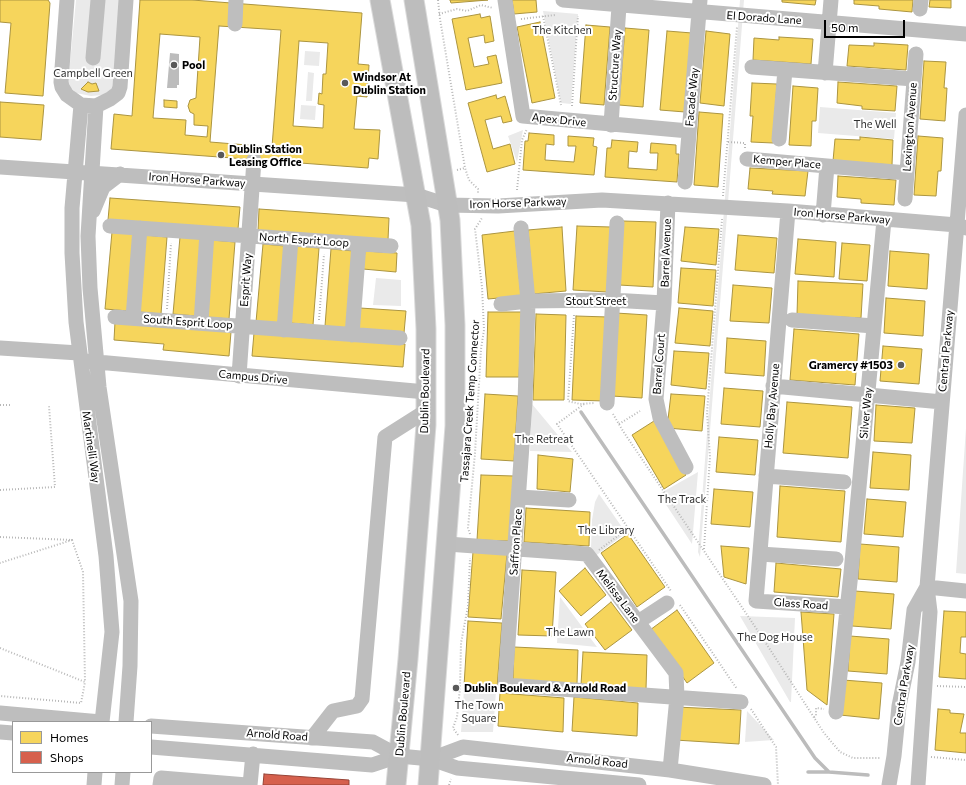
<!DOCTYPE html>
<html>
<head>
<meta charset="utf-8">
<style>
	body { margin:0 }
	#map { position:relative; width:966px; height:785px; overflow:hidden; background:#fff; font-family:Commissioner,sans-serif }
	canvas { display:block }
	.legend { position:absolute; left:12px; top:721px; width:140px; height:52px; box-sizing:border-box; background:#fff; border:1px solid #999; margin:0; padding:5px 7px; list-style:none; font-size:12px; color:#000 }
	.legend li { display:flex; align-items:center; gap:8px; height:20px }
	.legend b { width:20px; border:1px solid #999 }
	.scale { position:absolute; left:824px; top:20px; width:81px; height:18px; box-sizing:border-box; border:2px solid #000; border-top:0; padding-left:5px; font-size:12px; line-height:14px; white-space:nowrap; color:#000; -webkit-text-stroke:3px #fff; paint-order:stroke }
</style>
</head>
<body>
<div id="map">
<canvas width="966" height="785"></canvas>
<ul class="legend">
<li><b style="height:11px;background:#f6d55c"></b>Homes</li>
<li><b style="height:11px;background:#d6604d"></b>Shops</li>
</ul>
<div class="scale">50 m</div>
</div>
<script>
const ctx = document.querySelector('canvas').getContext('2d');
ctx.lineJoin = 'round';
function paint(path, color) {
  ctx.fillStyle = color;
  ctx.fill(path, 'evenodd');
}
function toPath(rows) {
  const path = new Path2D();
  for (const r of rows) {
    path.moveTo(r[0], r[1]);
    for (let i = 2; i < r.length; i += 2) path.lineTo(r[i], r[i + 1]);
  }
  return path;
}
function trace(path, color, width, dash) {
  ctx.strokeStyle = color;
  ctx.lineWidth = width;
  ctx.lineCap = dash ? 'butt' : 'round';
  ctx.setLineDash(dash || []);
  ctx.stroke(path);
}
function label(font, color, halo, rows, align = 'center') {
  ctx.font = font + ' Commissioner,sans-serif';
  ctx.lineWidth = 4;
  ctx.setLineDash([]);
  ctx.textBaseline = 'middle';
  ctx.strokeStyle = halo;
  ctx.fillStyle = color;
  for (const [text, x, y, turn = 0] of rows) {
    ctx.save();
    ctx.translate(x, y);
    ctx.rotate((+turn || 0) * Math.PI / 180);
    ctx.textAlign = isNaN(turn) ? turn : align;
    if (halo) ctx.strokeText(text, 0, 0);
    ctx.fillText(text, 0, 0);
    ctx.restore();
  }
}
paint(toPath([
	[76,0,121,0,115,86,103,95,91,96,76,93,68,84],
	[740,0,744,0,700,557,698,552],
	[543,11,578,14,571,104,561,103],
	[305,51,320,52,319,66,304,65],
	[308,72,314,73,312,101,306,101],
	[301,105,316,106,315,120,300,119],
	[820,107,896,113,894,139,818,133],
	[523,130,517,162,508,136],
	[376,278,401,280,401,306,373,305],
	[532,404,572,452,530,451],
	[966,428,966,574,956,573],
	[698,472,692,544,659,494],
	[599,494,626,533,594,557,591,548,592,520,595,502],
	[560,597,597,647,557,643],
	[740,616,795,618,791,702,790,702],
	[464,690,496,691,493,732,461,732],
	[747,711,774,740,745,742]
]), '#eaeaea');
paint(toPath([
	[170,53,179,54,179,85,177,85,177,88,167,88]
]), '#bcbcbc');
const homes = toPath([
	[0,0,48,0,50,3,43,96,5,93,11,23,0,22,0,0],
	[140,0,192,0,362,13,358,64,369,65,367,97,357,96,354,129,380,130,378,159,369,158,368,168,111,149,114,114,132,116,140,0],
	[219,26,281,30,272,147,210,142,219,26],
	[160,34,200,37,196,98,190,100,188,106,190,112,194,114,194,125,208,126,207,137,185,135,186,120,153,118,160,34],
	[299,41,328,43,326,74,323,74,322,94,319,93,318,104,324,105,323,128,293,126,299,41],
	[450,0,488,0,451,3,450,0],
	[512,0,536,0,537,12,514,14,512,0],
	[782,0,816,0,815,5,782,2,782,0],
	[854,0,913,0,912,12,879,9,879,6,854,4,854,0],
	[930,0,951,0,951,8,929,7,930,0],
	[480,14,481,18,490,16,494,41,485,43,484,35,468,38,474,67,489,64,487,57,496,55,502,83,466,90,452,19,480,14],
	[540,22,555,98,532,103,517,27,540,22],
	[586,25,610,27,604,105,580,103,586,25],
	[625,28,649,30,643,107,619,105,625,28],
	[667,31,692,33,685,112,660,110,667,31],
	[706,31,730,34,724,106,700,103,706,31],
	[779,37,813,39,811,64,753,60,754,38,779,40,779,37],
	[874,43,908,45,906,70,847,66,849,45,874,46,874,43],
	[924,61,946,62,944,88,947,88,945,121,920,119,924,61],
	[88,82,92,84,96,83,99,91,88,92,81,89,88,82],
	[838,82,897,86,895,111,862,109,862,106,837,103,838,82],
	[752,83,777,84,773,143,751,142,753,116,750,116,752,83],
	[793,86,818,88,816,121,812,121,811,146,789,145,793,86],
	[496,95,497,99,505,96,512,121,503,123,501,116,485,120,493,149,510,144,515,164,487,172,468,103,496,95],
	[164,100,177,101,177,108,164,107,164,100],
	[0,102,44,105,41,140,0,137,0,102],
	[699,112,723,114,718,187,694,185,699,112],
	[529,133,554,135,554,145,546,144,545,160,574,162,576,146,568,146,568,136,594,138,593,146,597,147,594,175,523,170,525,141,528,141,529,133],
	[918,136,943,138,941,171,938,171,936,196,914,195,918,136],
	[860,137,893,140,892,165,833,161,835,139,860,140,860,137],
	[612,140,638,142,637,152,629,151,628,168,657,170,658,153,650,153,651,143,676,145,676,154,679,154,677,182,605,177,607,148,611,148,612,140],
	[750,168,808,171,805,196,772,194,773,191,748,189,750,168],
	[838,176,896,180,894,205,861,203,861,199,837,197,838,176],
	[110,198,240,207,238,229,108,220,110,198],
	[259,209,389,218,388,240,258,231,259,209],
	[623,221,656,222,653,287,619,285,623,221],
	[577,226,611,227,607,292,573,290,577,226],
	[562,227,566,291,533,294,528,230,562,227],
	[685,227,719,229,716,265,681,261,685,227],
	[515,231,521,296,488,299,482,235,515,231],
	[112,232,134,234,128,311,105,309,112,232],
	[145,235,167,237,161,314,139,312,145,235],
	[738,235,777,238,774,273,735,270,738,235],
	[180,237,202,239,196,316,173,314,180,237],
	[798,239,836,242,834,277,795,274,798,239],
	[212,240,235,242,229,319,206,317,212,240],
	[842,243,870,245,867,281,839,279,842,243],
	[263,244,285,246,279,323,256,322,263,244],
	[296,246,319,248,313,325,290,323,296,246],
	[331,249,354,251,347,328,325,326,331,249],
	[365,251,397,253,396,272,363,269,365,251],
	[890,251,929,254,927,289,888,286,890,251],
	[681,268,716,270,713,306,678,303,681,268],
	[798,281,863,284,861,318,797,315,798,281],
	[733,285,772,288,769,323,730,321,733,285],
	[886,298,925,301,923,336,884,333,886,298],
	[360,308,406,311,404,333,359,329,360,308],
	[679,308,713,311,710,346,675,343,679,308],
	[488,312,522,312,519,377,486,377,488,312],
	[616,313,647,315,642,398,612,396,616,313],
	[536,314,566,315,564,400,533,400,536,314],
	[576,316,608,317,604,401,572,400,576,316],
	[115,322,231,332,229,356,163,350,164,344,114,340,115,322],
	[794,329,859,334,855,385,790,380,794,329],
	[254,333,405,344,403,367,252,356,254,333],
	[727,338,766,341,764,376,725,373,727,338],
	[883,346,922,349,919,384,880,381,883,346],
	[674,351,709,353,706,389,671,385,674,351],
	[724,388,763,391,760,427,721,424,724,388],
	[485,394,518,396,514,461,481,459,485,394],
	[671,394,705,396,702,431,667,428,671,394],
	[787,402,852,407,848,458,783,453,787,402],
	[876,405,915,408,912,443,874,441,876,405],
	[654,421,686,475,664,489,632,435,654,421],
	[719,437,758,440,755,475,716,472,719,437],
	[873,452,911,455,909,490,870,488,873,452],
	[538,455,573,459,570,492,537,489,538,455],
	[481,475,514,476,510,541,477,540,481,475],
	[780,486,845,491,841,542,777,537,780,486],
	[714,489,753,492,750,527,711,524,714,489],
	[867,499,906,502,903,537,864,534,867,499],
	[526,508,590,512,589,546,524,542,526,508],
	[628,534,665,587,637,607,601,553,628,534],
	[860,544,899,547,897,582,858,579,860,544],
	[721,546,749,548,746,584,724,577,721,546],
	[473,552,507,554,501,619,468,617,473,552],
	[776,563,841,569,838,597,774,592,776,563],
	[585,568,606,595,581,616,559,591,585,568],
	[522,570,556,572,552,636,518,635,522,570],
	[855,591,894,594,891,629,852,626,855,591],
	[611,602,632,630,605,650,585,624,611,602],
	[677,610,714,663,687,683,650,630,677,610],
	[944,611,966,612,966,637,961,637,960,653,966,654,966,679,939,677,944,611],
	[801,612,834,614,827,705,807,690,801,612],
	[468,621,502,623,497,688,464,686,468,621],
	[850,636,889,639,887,674,848,671,850,636],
	[514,647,578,650,577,684,513,680,514,647],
	[583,652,647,655,646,689,581,685,583,652],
	[843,680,882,683,879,719,840,715,843,680],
	[500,693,564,698,563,732,498,726,500,693],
	[574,697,638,703,637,736,572,731,574,697],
	[676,707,741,710,739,744,675,740,676,707],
	[938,709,950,710,950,713,964,714,960,733,966,733,966,753,935,750,938,709]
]);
paint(homes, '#f6d55c');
trace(homes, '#ac9540', 1);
const shops = toPath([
	[264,774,349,780,349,785,263,785,264,774]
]);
paint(shops, '#d6604d');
trace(shops, '#964336', 1);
trace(toPath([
	[581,412,815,758,829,772,868,775],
	[808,772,829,772]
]), '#bcbcbc', 3.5);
const major = toPath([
	[380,0,421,225,426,329,426,425,408,659,396,785],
	[414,0,450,220,455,325,455,426,428,785]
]);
trace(major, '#dbdbdb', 21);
trace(toPath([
	[438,0,440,19,465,168,469,180,478,189,478,194],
	[439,14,457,9,467,11,481,5,493,8],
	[543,16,561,105],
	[521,19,555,15],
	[572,106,578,16],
	[728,142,745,143,745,148],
	[457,170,465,168],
	[517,190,522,140,527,129],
	[723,196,737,27],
	[167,309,171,243],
	[574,315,568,401,580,404,595,403],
	[319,320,324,254],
	[584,404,557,424,671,591],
	[0,405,11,405],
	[613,414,623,431,760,634,824,733,840,752,853,758,881,758],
	[619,424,640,411],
	[0,490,55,487,49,406],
	[470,534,468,528,475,453,481,349,484,330,482,287,475,229,482,218],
	[0,537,72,540,0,563],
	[72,540,83,572,85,682],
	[704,549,710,457,707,413,722,219],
	[599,550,627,529],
	[680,605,737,689],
	[0,648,85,682,81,703,0,696],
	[937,686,966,687],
	[751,709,776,747,778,785],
	[814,717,816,716,816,708,824,709],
	[458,735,453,728,457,717,460,688,461,643,468,606,470,558],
	[931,757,966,760],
	[449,785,451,779]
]), '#b8b8b8', 2, [1, 2]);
trace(toPath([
	[67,0,61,82,62,87,67,95,81,105,96,106,110,99,118,93,120,87,126,0],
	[505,0,523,116,689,131],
	[563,0,966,34],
	[920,9,921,0],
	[235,24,236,0],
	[93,58,98,0],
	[752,67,914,79],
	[825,73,831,0],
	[81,105,72,208,72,253,76,322,106,556,112,632,102,722],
	[96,106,88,236,90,288,99,387,131,601,130,666,126,722],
	[611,125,619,6],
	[779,139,785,70],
	[747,159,907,173],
	[0,167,416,195,447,205,498,206,602,200,788,211,957,225,966,228],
	[685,182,700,0],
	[905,199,916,54],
	[668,203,664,303,656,399,660,418,686,467],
	[93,211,103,187,120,174],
	[788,211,756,601,847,607],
	[823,215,827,166],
	[110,226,391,246],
	[521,228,528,301,525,403,505,685,741,702],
	[501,304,528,301,611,300,664,303],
	[115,317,400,338],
	[133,318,140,228],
	[792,320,874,326],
	[201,323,207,233],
	[284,330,291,239],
	[352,335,359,244],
	[0,348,79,353],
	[86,361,426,392],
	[239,376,254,160],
	[773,386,942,402],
	[607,403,617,223],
	[766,476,844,482],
	[519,497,569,500],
	[447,544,587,554,676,673,677,697,670,770],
	[760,554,836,559],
	[927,587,966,591],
	[638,622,667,603],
	[836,712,851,573,884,220],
	[0,713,101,722],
	[151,726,373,742,399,756,431,759,457,768,639,785],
	[0,732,13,733],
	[312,738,333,711,357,706,362,699,385,437,426,411],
	[151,747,372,765,399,756],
	[431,759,463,747,670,770,764,785],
	[94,785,95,772],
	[122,785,123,772],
	[160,785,161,778,247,785],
	[250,785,253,754],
	[889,785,894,756,899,706,908,662,914,610,927,587],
	[918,785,930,612,927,587,966,115]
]), '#bebebe', 15);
trace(major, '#bdbdbd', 19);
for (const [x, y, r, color] of [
	[174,65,4,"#595959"],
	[345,83,4,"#595959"],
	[221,155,4,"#595959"],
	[901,365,4,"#595959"],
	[456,688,4,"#595959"]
]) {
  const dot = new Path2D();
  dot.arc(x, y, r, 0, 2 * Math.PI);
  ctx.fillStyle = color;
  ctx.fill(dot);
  trace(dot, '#fff', 1.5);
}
label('11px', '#000', '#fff', [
	["El Dorado Lane",764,18,4],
	["Structure Way",615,65,-86],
	["Facade Way",692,97,-85],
	["Apex Drive",559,120,6],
	["Lexington Avenue",910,127,-86],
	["Kemper Place",787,162,5],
	["Iron Horse Parkway",197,180,4],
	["Iron Horse Parkway",518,203,-2],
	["Iron Horse Parkway",842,216,5],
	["North Esprit Loop",304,240,4],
	["Barrel Avenue",666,253,-88],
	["Esprit Way",246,280,-86],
	["Stout Street",596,301],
	["South Esprit Loop",188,322,4],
	["Central Parkway",946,351,-85],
	["Barrel Court",659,364,-86],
	["Campus Drive",253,377,5],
	["Dublin Boulevard",425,391,-89],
	["Tassajara Creek Temp Connector",470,401,-86],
	["Holly Bay Avenue",772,406,-85],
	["Silver Way",866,413,-85],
	["Martinelli Way",91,447,82],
	["Saffron Place",516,542,-86],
	["Melissa Lane",618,596,53],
	["Glass Road",801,604,4],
	["Central Parkway",904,685,-81],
	["Dublin Boulevard",403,714,-85],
	["Arnold Road",277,735,4],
	["Arnold Road",597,761,6]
]);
label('11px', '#303030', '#fff', [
	["The Kitchen",562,30],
	["Campbell Green",93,73],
	["The Well",875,124],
	["The Retreat",544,439],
	["The Track",682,499],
	["The Library",606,530],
	["The Lawn",570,632],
	["The Dog House",775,637],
	["The Town",479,705],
	["Square",479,718]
]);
label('bold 11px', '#000', '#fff', [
	["Pool",182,65],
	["Windsor At",353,77],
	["Dublin Station",353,90],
	["Dublin Station",229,149],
	["Leasing Office",229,162],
	["Gramercy #1503",893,365,"right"],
	["Dublin Boulevard & Arnold Road",464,688]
], 'left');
</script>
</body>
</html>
